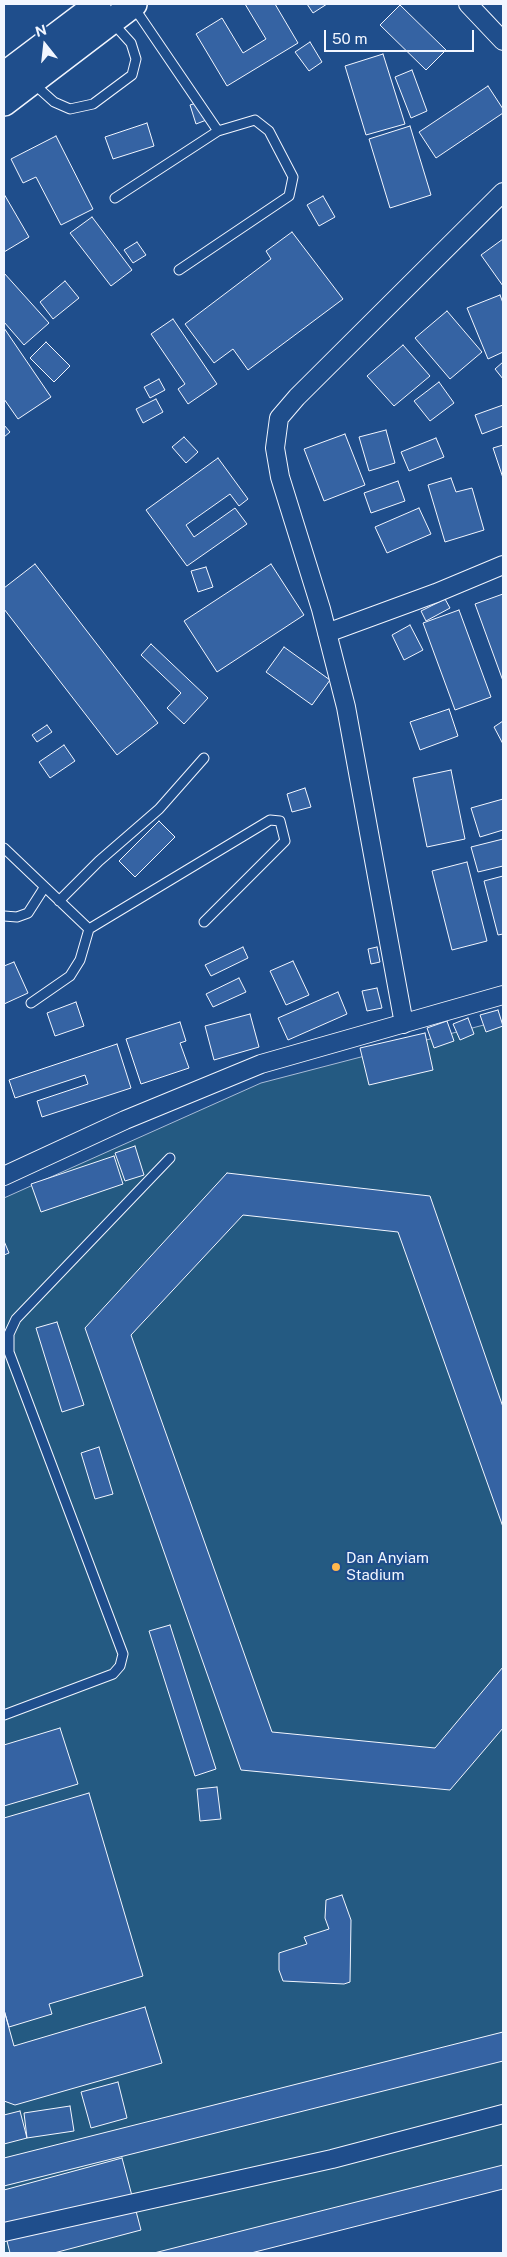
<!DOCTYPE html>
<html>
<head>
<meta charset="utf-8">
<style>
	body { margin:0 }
	#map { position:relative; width:507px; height:2257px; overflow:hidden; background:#1f4e8c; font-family:"Public Sans",sans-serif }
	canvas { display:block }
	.frame { position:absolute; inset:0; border:5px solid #f2f6ff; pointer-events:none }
	.north { position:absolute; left:20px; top:20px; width:50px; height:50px; -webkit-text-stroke:4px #1f4e8c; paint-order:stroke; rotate:344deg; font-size:14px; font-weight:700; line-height:20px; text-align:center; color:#f2f6ff }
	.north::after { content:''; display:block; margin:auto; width:18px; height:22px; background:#f2f6ff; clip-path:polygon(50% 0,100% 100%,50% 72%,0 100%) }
	.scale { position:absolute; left:324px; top:30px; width:150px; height:22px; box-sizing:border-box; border:2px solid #f2f6ff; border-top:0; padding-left:6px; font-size:15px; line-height:18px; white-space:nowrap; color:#f2f6ff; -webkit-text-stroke:4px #1f4e8c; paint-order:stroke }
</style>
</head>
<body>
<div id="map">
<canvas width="507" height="2257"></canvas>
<div class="frame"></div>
<div class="north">N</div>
<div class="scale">50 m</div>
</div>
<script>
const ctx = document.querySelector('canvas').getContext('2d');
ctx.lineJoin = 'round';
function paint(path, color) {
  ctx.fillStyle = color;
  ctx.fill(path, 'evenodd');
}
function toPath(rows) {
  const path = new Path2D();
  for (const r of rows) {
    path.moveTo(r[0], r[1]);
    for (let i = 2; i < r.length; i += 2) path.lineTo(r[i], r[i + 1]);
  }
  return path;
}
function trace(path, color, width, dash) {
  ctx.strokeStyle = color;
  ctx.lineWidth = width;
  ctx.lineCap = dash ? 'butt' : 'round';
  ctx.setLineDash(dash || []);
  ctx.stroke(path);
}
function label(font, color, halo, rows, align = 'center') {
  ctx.font = font + ' "Public Sans",sans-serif';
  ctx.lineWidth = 4;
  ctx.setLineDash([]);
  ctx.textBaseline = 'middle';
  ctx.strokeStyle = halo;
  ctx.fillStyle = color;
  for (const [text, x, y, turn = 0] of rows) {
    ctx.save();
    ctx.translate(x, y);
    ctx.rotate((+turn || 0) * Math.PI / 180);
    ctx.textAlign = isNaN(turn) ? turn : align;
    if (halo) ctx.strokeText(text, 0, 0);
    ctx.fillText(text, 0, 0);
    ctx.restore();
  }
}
const green = toPath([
	[503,1020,503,2167,190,2253,4,2253,4,1198,261,1083,503,1020]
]);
paint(green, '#245a82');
trace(green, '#a8bbd7', 1);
const building = toPath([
	[245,4,275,4,298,43,227,86,196,34,222,18,243,53,266,39,245,4],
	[307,4,327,4,313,13,307,4],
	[400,5,446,50,426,70,380,25,400,5],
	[310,42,322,62,309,71,295,52,310,42],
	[383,54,405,124,366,135,345,66,383,54],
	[412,70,427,111,411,118,395,77,412,70],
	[488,86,503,109,503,113,436,158,419,132,488,86],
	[203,101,209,119,196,124,190,105,203,101],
	[147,123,154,146,113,159,105,137,147,123],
	[410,126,431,195,390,208,369,139,410,126],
	[56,136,93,209,61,225,36,177,23,183,11,159,56,136],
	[4,194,29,237,4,252,4,194],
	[323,196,335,217,319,226,307,205,323,196],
	[92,217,132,270,111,286,70,233,92,217],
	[292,232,343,299,248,370,233,349,214,363,185,324,271,259,266,251,292,232],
	[503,239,503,286,481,255,503,239],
	[137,242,146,255,133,263,124,250,137,242],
	[4,273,49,323,24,345,4,322,4,273],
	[65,281,79,298,53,319,40,302,65,281],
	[500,295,503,303,503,352,488,359,467,308,500,295],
	[447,311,482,352,450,379,415,338,447,311],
	[173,319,217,384,188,404,178,389,185,384,151,334,173,319],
	[4,328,51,397,18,419,4,399,4,328],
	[46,342,70,366,54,382,30,358,46,342],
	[403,345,430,376,394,406,367,376,403,345],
	[503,362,503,379,495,369,503,362],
	[159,379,165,390,150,398,144,387,159,379],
	[439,382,454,403,430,421,414,401,439,382],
	[156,399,163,412,143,423,136,409,156,399],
	[503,405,503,426,482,434,475,415,503,405],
	[4,425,10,432,4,437,4,425],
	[386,430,395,463,369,471,359,437,386,430],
	[345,434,365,485,324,501,304,449,345,434],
	[184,437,198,452,186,463,172,447,184,437],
	[436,438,444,457,409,471,401,452,436,438],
	[503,445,503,478,493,448,503,445],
	[218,458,248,499,239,506,230,494,186,525,194,537,235,508,247,524,187,566,146,510,218,458],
	[451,478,456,492,472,488,484,530,445,542,428,485,451,478],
	[398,481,405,501,371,513,364,493,398,481],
	[419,508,431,534,387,553,375,527,419,508],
	[35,564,158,723,117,755,4,609,4,588,35,564],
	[271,564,304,615,217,672,184,621,271,564],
	[206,567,213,587,198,592,191,571,206,567],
	[503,594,503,681,475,604,503,594],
	[445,599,450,608,426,621,421,611,445,599],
	[459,610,491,697,455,710,423,623,459,610],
	[410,625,423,650,404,660,392,635,410,625],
	[151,644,208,698,184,724,167,708,181,693,141,655,151,644],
	[284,647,330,680,312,705,266,672,284,647],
	[449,709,458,736,420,750,410,722,449,709],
	[503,721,503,744,494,727,503,721],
	[47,725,52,732,37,742,32,735,47,725],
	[64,745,75,761,50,778,39,762,64,745],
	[451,770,465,839,427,847,413,778,451,770],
	[305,788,311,807,292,812,287,794,305,788],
	[503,799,503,830,480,837,471,808,503,799],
	[159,821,175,837,135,877,119,861,159,821],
	[503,839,503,866,478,872,471,847,503,839],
	[467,862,487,941,452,950,432,871,467,862],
	[503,876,503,934,498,935,484,881,503,876],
	[243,947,248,958,211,976,205,965,243,947],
	[377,947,380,962,371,964,368,949,377,947],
	[293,961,309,995,286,1005,270,971,293,961],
	[14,962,28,993,4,1004,4,966,14,962],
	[239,978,246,992,213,1007,206,994,239,978],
	[377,988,382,1008,367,1011,362,991,377,988],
	[338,992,347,1014,288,1040,278,1018,338,992],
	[76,1002,84,1026,55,1036,47,1013,76,1002],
	[498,1010,503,1026,486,1032,480,1015,498,1010],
	[250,1014,259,1047,214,1060,205,1026,250,1014],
	[468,1018,474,1034,460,1040,453,1024,468,1018],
	[447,1021,454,1041,434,1048,427,1028,447,1021],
	[180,1022,186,1041,180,1043,189,1068,141,1084,126,1039,180,1022],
	[425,1033,433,1070,369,1085,360,1048,425,1033],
	[117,1044,131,1088,42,1117,37,1101,88,1084,85,1075,15,1098,9,1080,117,1044],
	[135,1146,144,1175,125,1181,115,1153,135,1146],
	[114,1156,123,1184,41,1212,31,1184,114,1156],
	[227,1173,430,1196,503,1407,503,1527,398,1232,243,1215,131,1335,272,1732,435,1748,503,1667,503,1728,450,1790,241,1770,85,1328,227,1173],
	[4,1241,9,1253,4,1255,4,1241],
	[57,1322,84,1405,62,1412,36,1328,57,1322],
	[99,1447,113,1494,95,1499,81,1453,99,1447],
	[170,1625,216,1769,195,1776,149,1631,170,1625],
	[60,1728,78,1784,4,1806,4,1745,60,1728],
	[217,1787,221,1819,200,1821,197,1789,217,1787],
	[89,1793,143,1976,49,2004,52,2014,9,2027,4,2010,4,1818,89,1793],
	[342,1895,351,1920,350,1982,344,1984,283,1981,279,1970,279,1953,307,1944,304,1937,329,1929,325,1918,326,1900,342,1895],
	[145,2007,162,2063,15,2105,4,2101,4,2010,14,2046,145,2007],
	[503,2032,503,2061,4,2186,4,2158,503,2032],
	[118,2082,127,2118,91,2128,81,2092,118,2082],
	[70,2106,74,2131,27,2138,24,2113,70,2106],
	[20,2111,27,2138,4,2144,4,2115,20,2111],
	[122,2158,141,2230,54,2253,10,2253,4,2229,4,2190,122,2158],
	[503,2165,503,2189,251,2253,154,2253,503,2165]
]);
paint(building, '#3563a3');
trace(building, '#f2f6ff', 1);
const lane = toPath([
	[133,6,218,131],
	[34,84,54,102,70,109,93,104,132,75,136,59,131,43,112,22],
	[115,198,218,131,255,120,269,131,293,177,289,196,179,270],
	[4,848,89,929,270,820,280,821,285,841,204,922],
	[59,901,99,861,159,809,204,758],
	[4,916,17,917,28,913,44,888],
	[31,1003,70,976,80,960,89,929],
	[4,1715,113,1674,120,1666,123,1654,9,1352,9,1334,16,1319,170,1158]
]);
const street = toPath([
	[468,4,503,41],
	[327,633,436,593,503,565],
	[404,1024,346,707,321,609,280,477,275,448,279,418,297,397,503,192],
	[4,1176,125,1120,261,1064,503,995],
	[4,2232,332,2159,503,2114]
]);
const secondary = toPath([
	[4,75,98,4],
	[4,103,134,4]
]);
trace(lane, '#f2f6ff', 11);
trace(street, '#f2f6ff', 20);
trace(secondary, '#f2f6ff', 28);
trace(lane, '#1f4e8c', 9);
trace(street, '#1f4e8c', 18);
trace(secondary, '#1f4e8c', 25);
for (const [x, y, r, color] of [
	[336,1567,5,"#ffb74d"]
]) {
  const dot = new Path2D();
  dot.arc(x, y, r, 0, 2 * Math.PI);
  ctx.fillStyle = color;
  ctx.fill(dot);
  trace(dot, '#1f4e8c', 2);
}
label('15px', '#f2f6ff', '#1f4e8c', [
	["Dan Anyiam",346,1558],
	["Stadium",346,1575]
], 'left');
</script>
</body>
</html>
